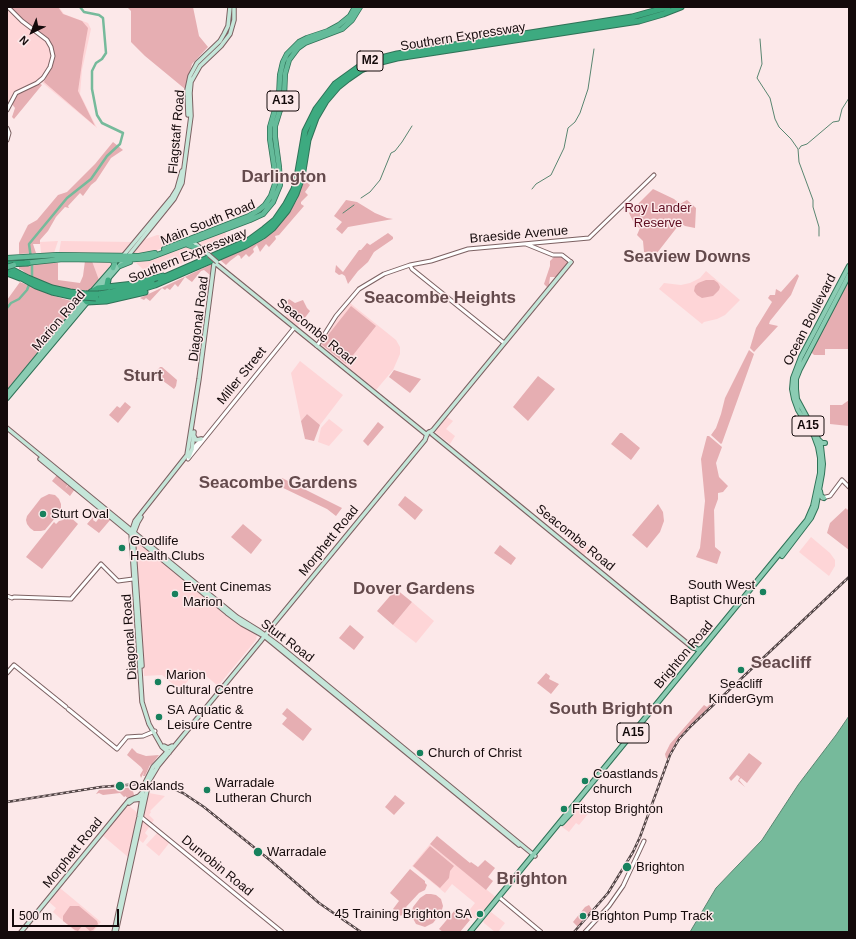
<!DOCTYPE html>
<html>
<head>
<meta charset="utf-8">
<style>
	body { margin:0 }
	#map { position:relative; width:856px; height:939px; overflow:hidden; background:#fce8e9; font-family:Helvetica,sans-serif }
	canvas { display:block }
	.frame { position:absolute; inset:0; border:8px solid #140a0b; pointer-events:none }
	.north { position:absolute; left:12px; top:12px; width:40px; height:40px; -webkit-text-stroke:3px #fce8e9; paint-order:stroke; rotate:223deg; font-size:11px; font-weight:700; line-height:16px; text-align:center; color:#140a0b }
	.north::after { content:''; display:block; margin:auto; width:14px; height:18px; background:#140a0b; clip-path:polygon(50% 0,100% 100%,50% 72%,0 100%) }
	.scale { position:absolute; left:12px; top:909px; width:107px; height:18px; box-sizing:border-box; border:2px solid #140a0b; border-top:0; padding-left:5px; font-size:12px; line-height:14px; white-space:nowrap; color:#140a0b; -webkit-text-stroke:3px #fce8e9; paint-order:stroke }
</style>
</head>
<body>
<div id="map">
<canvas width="856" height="939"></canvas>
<div class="frame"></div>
<div class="north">N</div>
<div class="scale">500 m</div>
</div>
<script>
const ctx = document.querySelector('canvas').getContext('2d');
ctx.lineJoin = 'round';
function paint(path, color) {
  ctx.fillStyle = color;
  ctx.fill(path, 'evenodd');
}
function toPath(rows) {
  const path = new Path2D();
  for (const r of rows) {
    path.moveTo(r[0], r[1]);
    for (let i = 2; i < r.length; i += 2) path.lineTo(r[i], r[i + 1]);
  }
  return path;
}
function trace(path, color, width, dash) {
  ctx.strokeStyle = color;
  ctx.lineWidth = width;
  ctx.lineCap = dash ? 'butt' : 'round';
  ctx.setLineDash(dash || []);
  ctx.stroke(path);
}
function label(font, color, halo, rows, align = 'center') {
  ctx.font = font + ' Helvetica,sans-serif';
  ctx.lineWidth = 3;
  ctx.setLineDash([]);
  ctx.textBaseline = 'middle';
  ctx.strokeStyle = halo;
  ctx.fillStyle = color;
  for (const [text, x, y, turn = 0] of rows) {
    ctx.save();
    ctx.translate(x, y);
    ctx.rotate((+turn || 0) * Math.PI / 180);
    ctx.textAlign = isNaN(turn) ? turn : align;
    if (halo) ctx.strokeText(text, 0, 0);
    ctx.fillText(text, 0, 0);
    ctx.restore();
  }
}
paint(toPath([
	[7,7,59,7,64,14,88,23,91,29,82,70,80,94,97,128,39,80,18,90,12,95,7,106],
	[225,232,228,239,220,242,211,249,207,251,200,244,202,241],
	[157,235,181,237,182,240,155,251,136,255,133,253,143,240],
	[58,241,54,253,41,253,40,242],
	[61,241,133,242,122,254,59,253],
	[190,246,193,247,201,255,160,273,158,267,149,266,145,271,135,262,153,259],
	[92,261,111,262,113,265,99,280],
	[706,271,740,300,725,315,717,319,704,322,702,324,659,289,664,283,681,285,690,283,700,278],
	[350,303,396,340,400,347,400,354,393,370,376,390,321,345,339,316],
	[292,309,304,319,297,327,285,317],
	[300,361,343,395,320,425,307,414,301,421,291,373],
	[447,417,453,421,446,429,455,436,450,444,435,432],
	[329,419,343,430,329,446,318,442,321,428],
	[574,535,590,548,584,556,568,543],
	[811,537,830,553,835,560,835,566,829,576,799,552],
	[136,543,141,544,243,627,257,635,256,640,218,686,198,669,180,690,162,675,144,676],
	[412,602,434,621,416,643,393,625],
	[149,793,165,796,150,811,151,812,149,815,154,820,145,833,148,836,143,843,138,839,147,795],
	[582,801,592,809,579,825,576,823,569,832,562,827,562,825],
	[128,805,139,814,128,857,102,835],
	[158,832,170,842,159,856,146,845],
	[430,844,497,898,478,920,467,913,475,903,452,884,445,893,412,866],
	[60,888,101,922,93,932,76,932,53,912,56,908,49,902],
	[491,912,505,923,498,932,495,932,484,923,483,921]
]), '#fed5d7');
paint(toPath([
	[10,7,58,7,63,14,82,21,88,28,83,56,78,91,95,126,44,82,54,60,53,48,45,36,24,22],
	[127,7,193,7,199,36,208,47,192,64,185,89,145,56,131,42,131,11],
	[39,83,42,85,14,119,12,117,15,108,12,104,17,94],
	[113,142,123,150,111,158,96,181,91,185,83,196,80,193,68,206,69,208,65,207,56,217,48,231,40,240,40,244,33,244,36,253,19,254,19,243,28,225,37,220,58,195,67,192,95,164],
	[304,180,310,185,305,192,308,195,301,202,301,204,304,206,279,235,275,236,276,239,269,247,266,244,260,252,257,245,253,249,254,252,249,257,246,254,241,259,240,256,238,255,230,261,226,265,220,260,265,239,288,214,297,200],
	[653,189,674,199,680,204,687,200,696,208,695,228,685,226,682,224,680,227,678,226,657,253,644,252,643,241,637,235,640,228,634,225,634,223,629,213],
	[346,200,357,202,375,213,387,218,393,219,348,227,342,234,336,229,342,222,334,216],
	[388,233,393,237,393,239,374,252,368,262,358,271,348,284,345,276,342,274,339,275,335,272,336,265,343,272,359,250,361,250,367,243,370,245],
	[561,256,569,262,556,277,550,277,549,285,547,287,544,284,550,266,550,261,555,256],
	[85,261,92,261,99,280,89,291,60,288,29,276,22,270,19,269,19,266,34,263,58,263,58,280,80,283,83,276],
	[212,264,210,275,204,270,201,271,192,282,185,277,178,287,175,284,170,290,167,288,165,290,162,288,150,301,146,298,144,300,140,298],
	[797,274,799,276,791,295,770,321,769,324,778,326,754,352,750,348,756,328,772,302,768,298,770,295,775,295,776,289,781,292],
	[849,279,849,349,825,349,825,355,814,355,812,353,811,350],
	[706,280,714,280,718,283,720,287,719,290,713,296,702,298,697,295,694,291,695,286,698,283],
	[20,282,54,296,78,303,7,390,7,300],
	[289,299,295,303,303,300,307,308,310,311,304,319,285,304],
	[351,306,376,326,346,364,321,344],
	[749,350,754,354,722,443,721,444,711,435,716,428,721,414,725,398],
	[160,367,162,367,177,380,176,386,174,389,155,375,155,373],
	[394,370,421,379,410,393,389,377],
	[538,376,555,389,528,421,513,407],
	[849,400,849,426,830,424,830,405,842,405],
	[125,402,131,407,118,423,109,415,117,406,120,408],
	[307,414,320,425,314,441,305,439,301,421],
	[378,422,384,427,368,446,363,441],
	[620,433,622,433,640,448,631,460,611,444],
	[707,436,709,436,722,447,716,463,719,477,728,486,723,492,718,493,718,499,714,510,715,547,721,552,717,564,696,557,700,548,705,501,701,459],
	[57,475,68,484,65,489,69,484,75,489,70,496,52,481],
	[282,478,342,508,336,516,327,509,277,485],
	[49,494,55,495,59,499,61,504,61,511,45,530,41,531,34,531,30,528,27,524,26,520,27,516,41,498],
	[405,496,423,510,415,520,398,505],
	[658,504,663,512,664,521,660,532,647,548,632,535],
	[846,508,847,510,849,508,849,550,827,533,830,523],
	[99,510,111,519,99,533,87,524,93,517,94,518,93,520,96,522,99,518,95,514],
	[69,516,78,524,42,569,26,557,54,522,56,524,59,521,63,520,66,517],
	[243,524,262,540,251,554,231,537],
	[500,545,516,558,511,565,494,553],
	[396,589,412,602,393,625,377,611],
	[350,625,364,637,354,650,339,638],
	[546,673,550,676,549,679,559,684,551,694,537,683],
	[710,704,711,705,677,740,667,759,666,758,665,754,670,744,704,705,707,707],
	[287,708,312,729,303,741,282,724,287,718,282,714],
	[132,748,137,753,146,756,159,755,152,764,150,765,145,776,143,776,144,772,143,770,144,772,141,778,140,775,143,770,141,767,127,755],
	[749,753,762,763,747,783,741,778,739,780,745,787,738,781,740,777,737,775,731,781,729,778],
	[138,787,135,789,136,791,133,791,134,795,137,795,129,798,126,797,126,796,124,797,120,793,103,795,99,793,96,794,99,790],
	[395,795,405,803,394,815,385,807],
	[437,836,470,863,471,862,478,867,485,860,495,868,488,877,493,881,486,890,430,844],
	[430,846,454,866,450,871,449,878,440,888,413,866],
	[410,869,425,881,425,883,427,885,425,890,419,893,406,907,407,908,401,916,393,909,399,901,390,893],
	[426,894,431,894,436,895,441,899,443,906,441,913,433,923,425,927,416,924,411,915,413,907,420,898],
	[589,905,593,911,578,927,573,922,585,907],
	[70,906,79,906,97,921,98,924,93,930,90,931,83,925,78,931,75,930,63,921,63,916],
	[456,909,470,920,460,932,443,932,439,929]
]), '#e6aeb2');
const water = toPath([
	[849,716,849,932,690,932,716,888,762,840,798,785,836,735,849,716]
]);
paint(water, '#76ba9b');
trace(water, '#598570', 1);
trace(toPath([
	[760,39,762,64,757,78,770,98,775,119,779,127,791,139,798,149,799,162,813,200,813,207,819,227,819,236],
	[799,149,801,146,807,144,833,122,839,121,842,109,849,98],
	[532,189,536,184,551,175,564,148,568,128,575,122,580,113,588,89,594,49],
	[361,198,370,192,380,180,391,153,395,151,402,142,412,126],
	[343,213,354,205]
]), '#598570', 1);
trace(toPath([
	[7,308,11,303,19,299,27,290,32,277,32,266,29,244,67,198,91,179,107,156,120,144,123,133,102,123,97,115,92,89,92,71,96,63,102,59,106,53,103,18,99,15,84,12,80,7]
]), '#76ba9b', 2.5);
const tertiary = toPath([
	[7,110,16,93,37,83,43,78,50,67,53,56,51,47,47,40,22,21,8,7],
	[7,128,9,133,7,140],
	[526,244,553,255,562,255,571,262],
	[410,265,412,269,504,343],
	[317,346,336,316,359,289,384,274,410,265,431,261,468,249,589,238,654,175],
	[192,449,202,439],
	[188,459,294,328],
	[842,480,849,487],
	[822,498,830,496,842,480],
	[7,596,12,598,14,597,71,599,101,564,118,581,133,579],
	[7,673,14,665,66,707],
	[68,709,117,749,127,737,143,736,155,731],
	[141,817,282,932],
	[499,897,541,932],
	[585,932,609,906,623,886,644,841]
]);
const secondary = toPath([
	[188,115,187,90,190,76,197,63,220,41,224,34,228,26,230,7],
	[192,241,209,255],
	[123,256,172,197,177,189,182,171],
	[128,256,174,199,182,183,191,116,190,93,191,82,200,66,221,46,230,34,234,20,234,7],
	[215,263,427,435],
	[7,428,237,617,258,630,281,647,535,856],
	[430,432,433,430,442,419,571,262],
	[432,434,693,648],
	[194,436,196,440,201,439],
	[189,457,192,449,194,432],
	[40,459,227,613,242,624,264,636,519,845],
	[141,517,138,522,133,535,142,666],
	[164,746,168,748,172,746],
	[169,753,162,747,149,724,142,702,131,533,135,521,187,455,199,379,214,264,216,263],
	[146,781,153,767,168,751],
	[149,781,158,766,260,642,273,625,425,440,427,434,429,432],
	[129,803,133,800,141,799],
	[21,932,129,800,139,796,143,792],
	[114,932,139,817,144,786],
	[116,932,148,786]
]);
const primary = toPath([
	[100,288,126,258],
	[94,289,115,265],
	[7,394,86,298],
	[7,398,89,300],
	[819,440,822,443,825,443],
	[820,491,821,496,824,498],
	[782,556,811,518,816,507,822,474,823,464,821,446,816,434,797,399,796,389,796,379,800,369,849,275],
	[691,646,699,650,702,648],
	[562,823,572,812],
	[470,932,807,520,813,506,820,473,820,458,818,447,814,436,798,410,794,399,792,389,793,378,801,357,849,266]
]);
const trunk = toPath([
	[188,245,197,248],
	[164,249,249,216,259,210,265,205,271,196,275,184,275,172,270,139,270,127,279,96,280,75,283,62,287,54,299,42,307,38,328,31,339,25,350,16,355,7],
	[7,258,57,255,139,256,155,253],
	[111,260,115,262,113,268],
	[25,263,63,259,124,260,149,258,250,220,263,214,273,202,280,185,279,167,275,137,275,126,284,97,285,74,289,60,298,48,305,43,342,29,352,20,360,7],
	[120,266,130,262]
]);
const motorway = toPath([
	[7,264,28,263],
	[7,267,28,278,52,288,70,292,86,294],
	[7,273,20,278],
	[18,276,36,286,52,292,70,296,82,297],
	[160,279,249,240,264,229,275,220,286,204,294,189,297,177,305,131,316,109,335,84,360,66,377,59,397,54,632,17,668,7],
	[108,280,107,285,109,287],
	[91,292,98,288,134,284,163,276],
	[99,294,123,290,152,282],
	[96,298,129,293,155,285,245,246,263,236,273,228,287,211,296,194,302,177,308,140,316,118,326,101,338,87,348,79,361,70,377,63,397,58,639,21,663,14,681,7],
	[85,300,87,302,106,301,145,292]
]);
trace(tertiary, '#7c6162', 5);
trace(secondary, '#7c6162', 5.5);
trace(primary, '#2f7257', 6);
trace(trunk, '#2f7257', 6);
trace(motorway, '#2f7257', 7);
trace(tertiary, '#fff', 3);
trace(secondary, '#c5e6d9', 3.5);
trace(primary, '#8bccb3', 4);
trace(trunk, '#64bb9a', 4.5);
trace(motorway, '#3daa80', 5);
const rail = toPath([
	[7,802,101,787,152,783,172,788,183,793,204,807,271,861,319,903,361,932],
	[574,932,608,893,633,852,640,837,670,755,679,739,692,725,849,577]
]);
trace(rail, '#524546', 2.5);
trace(rail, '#fce8e9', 1, [3]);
const secondaryBridge = toPath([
	[209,255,217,262],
	[144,786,146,781],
	[148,786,149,781]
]);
const trunkBridge = toPath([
	[7,267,14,265]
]);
const motorwayBridge = toPath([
	[86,294,99,294],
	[83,297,96,298]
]);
trace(secondaryBridge, '#7c6162', 5.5, []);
trace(trunkBridge, '#2f7257', 6, []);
trace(motorwayBridge, '#2f7257', 7, []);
trace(secondaryBridge, '#c5e6d9', 3.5);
trace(trunkBridge, '#64bb9a', 4.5);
trace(motorwayBridge, '#3daa80', 5);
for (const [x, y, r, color] of [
	[43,514,4,"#17815d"],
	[122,548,4,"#17815d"],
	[763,592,4,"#17815d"],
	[175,594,4,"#17815d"],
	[741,670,4,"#17815d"],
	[158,682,4,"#17815d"],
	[159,717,4,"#17815d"],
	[420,753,4,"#17815d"],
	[585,781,4,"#17815d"],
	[120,786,5,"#17815d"],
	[207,790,4,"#17815d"],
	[564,809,4,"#17815d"],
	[258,852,5,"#17815d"],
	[627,867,5,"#17815d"],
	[480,914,4,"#17815d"],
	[583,916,4,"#17815d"]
]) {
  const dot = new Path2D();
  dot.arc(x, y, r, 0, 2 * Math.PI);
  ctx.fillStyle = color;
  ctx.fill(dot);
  trace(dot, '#fce8e9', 1.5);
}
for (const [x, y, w] of [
	[370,61,26],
	[283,101,32],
	[808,426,32],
	[633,733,32]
]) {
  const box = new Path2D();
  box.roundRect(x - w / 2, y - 10, w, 20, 3);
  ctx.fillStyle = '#fce8e9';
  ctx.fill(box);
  trace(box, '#140a0b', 1);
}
label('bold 12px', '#140a0b', null, [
	["M2",370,61],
	["A13",283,101],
	["A15",808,426],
	["A15",633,733]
]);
label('13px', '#140a0b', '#fce8e9', [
	["Southern Expressway",463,37,-9],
	["Flagstaff Road",177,132,-85],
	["Main South Road",208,223,-22],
	["Braeside Avenue",519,235,-5],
	["Southern Expressway",188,256,-22],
	["Diagonal Road",199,319,-83],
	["Ocean Boulevard",810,320,-63],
	["Marion Road",59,321,-50],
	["Seacombe Road",316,332,39],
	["Miller Street",242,376,-51],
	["Seacombe Road",575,538,39],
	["Morphett Road",329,541,-51],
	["Diagonal Road",130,637,-94],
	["Sturt Road",287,641,37],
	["Brighton Road",684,655,-50],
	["Morphett Road",73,853,-51],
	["Dunrobin Road",217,866,39]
]);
label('13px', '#5e0d20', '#fce8e9', [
	["Roy Lander",658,208],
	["Reserve",658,223]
]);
label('13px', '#140a0b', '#fce8e9', [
	["Sturt Oval",51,514],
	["Goodlife",130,541],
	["Health Clubs",130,556],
	["South West",755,585,"right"],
	["Baptist Church",755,600,"right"],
	["Event Cinemas",183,587],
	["Marion",183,602],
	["Marion",166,675],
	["Cultural Centre",166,690],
	["Seacliff",741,684,"center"],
	["KinderGym",741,699,"center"],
	["SA Aquatic &",167,710],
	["Leisure Centre",167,725],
	["Church of Christ",428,753],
	["Coastlands",593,774],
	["church",593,789],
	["Warradale",215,783],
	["Lutheran Church",215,798],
	["Oaklands",129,786],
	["Fitstop Brighton",572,809],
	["Warradale",267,852],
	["Brighton",636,867],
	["45 Training Brighton SA",472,914,"right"],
	["Brighton Pump Track",591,916]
], 'left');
label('bold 17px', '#644a4c', '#fce8e9', [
	["Darlington",284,177],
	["Seaview Downs",687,257],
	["Seacombe Heights",440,298],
	["Sturt",143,376],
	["Seacombe Gardens",278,483],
	["Dover Gardens",414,589],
	["Seacliff",781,663],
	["South Brighton",611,709],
	["Brighton",532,879]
]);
</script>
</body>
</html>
